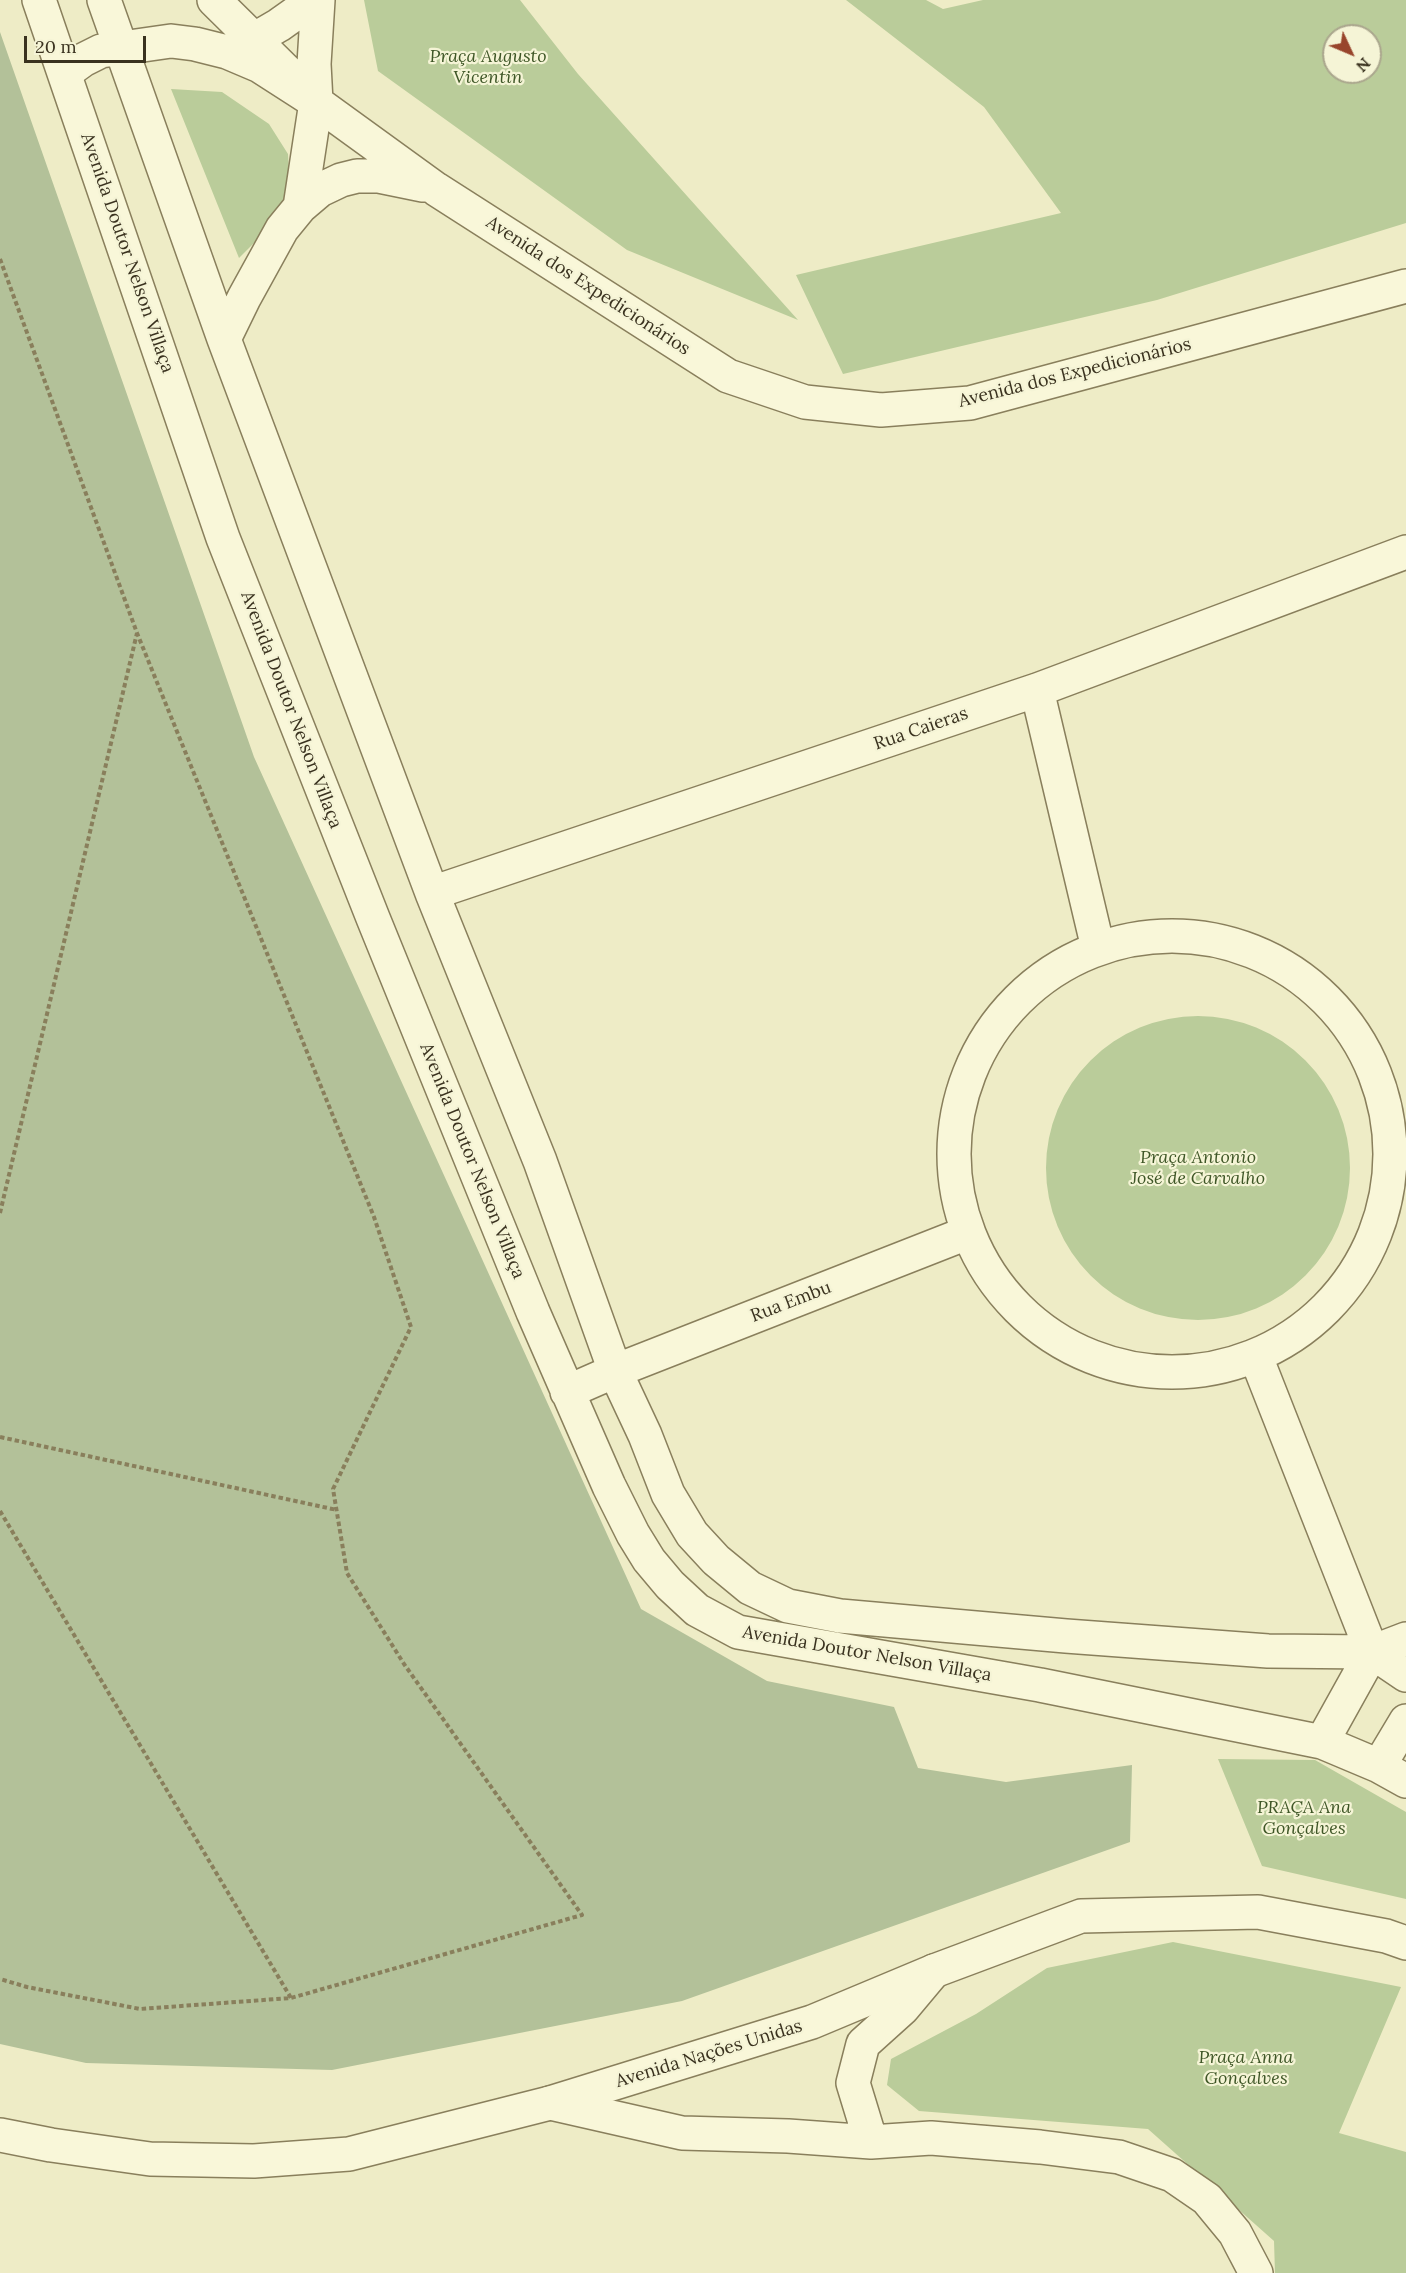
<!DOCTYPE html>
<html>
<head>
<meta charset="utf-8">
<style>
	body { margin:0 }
	#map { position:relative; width:1406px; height:2273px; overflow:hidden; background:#eeecc6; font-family:Lora,serif }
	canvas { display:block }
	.north { position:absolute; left:1322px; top:24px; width:60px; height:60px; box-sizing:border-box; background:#f5f4d6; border:2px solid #aaa68d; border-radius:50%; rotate:134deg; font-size:16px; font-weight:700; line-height:24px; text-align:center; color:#3a321f }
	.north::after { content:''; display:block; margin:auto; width:21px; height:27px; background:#98452c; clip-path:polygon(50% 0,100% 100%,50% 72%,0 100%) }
	.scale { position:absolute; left:24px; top:36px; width:122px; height:27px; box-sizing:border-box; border:3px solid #3a321f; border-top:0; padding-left:8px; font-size:18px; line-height:21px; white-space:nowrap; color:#3a321f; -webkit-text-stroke:4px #f5f4d6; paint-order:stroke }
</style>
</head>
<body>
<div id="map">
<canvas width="1406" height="2273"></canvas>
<div class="north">N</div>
<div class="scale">20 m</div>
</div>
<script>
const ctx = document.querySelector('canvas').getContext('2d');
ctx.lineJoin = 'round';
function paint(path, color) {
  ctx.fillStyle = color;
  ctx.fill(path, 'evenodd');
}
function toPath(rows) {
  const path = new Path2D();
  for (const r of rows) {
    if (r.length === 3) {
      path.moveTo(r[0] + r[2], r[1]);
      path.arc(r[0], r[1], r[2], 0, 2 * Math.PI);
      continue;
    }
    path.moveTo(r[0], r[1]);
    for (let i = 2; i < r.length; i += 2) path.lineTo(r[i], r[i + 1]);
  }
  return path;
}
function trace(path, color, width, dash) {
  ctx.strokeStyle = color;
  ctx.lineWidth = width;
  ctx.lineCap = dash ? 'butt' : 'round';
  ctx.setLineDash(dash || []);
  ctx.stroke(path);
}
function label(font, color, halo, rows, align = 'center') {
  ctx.font = font + ' Lora,serif';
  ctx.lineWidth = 4.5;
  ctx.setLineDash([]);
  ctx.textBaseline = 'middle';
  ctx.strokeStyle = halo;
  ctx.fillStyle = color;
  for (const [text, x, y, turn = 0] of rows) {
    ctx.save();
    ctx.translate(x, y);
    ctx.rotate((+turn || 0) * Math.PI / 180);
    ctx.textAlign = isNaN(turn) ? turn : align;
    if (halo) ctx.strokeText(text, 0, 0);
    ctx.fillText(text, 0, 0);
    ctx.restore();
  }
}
paint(toPath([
	[364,0,520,0,578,74,798,320,627,250,378,71],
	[846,0,926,0,943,9,983,0,1406,0,1406,223,1157,300,843,374,796,275,1061,213,984,107],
	[1334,36,1370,36,1370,72,1334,72],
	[171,89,222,92,269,124,288,154,290,191,267,230,239,258],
	[1198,1168,152],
	[1218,1759,1315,1760,1406,1812,1406,1899,1262,1866],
	[1173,1942,1401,1987,1339,2133,1406,2152,1406,2273,1275,2273,1274,2241,1148,2129,919,2111,887,2085,891,2059,976,2014,1047,1968]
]), '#bacc9a');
paint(toPath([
	[0,32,254,757,641,1609,767,1681,894,1707,918,1768,1006,1782,1132,1765,1130,1842,682,2001,332,2070,86,2063,0,2044]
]), '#b3c199');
const minor = toPath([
	[39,0,223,538,373,918,533,1312,609,1486,633,1534,649,1560,670,1585,697,1610,738,1632,1040,1685,1322,1742,1379,1766,1406,1781],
	[104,0,224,339,432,893,540,1161,615,1371,645,1435,668,1494,692,1534,716,1560,750,1588,788,1606,840,1616,1066,1636,1268,1651,1372,1652,1406,1675],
	[214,0,287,72],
	[255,39,279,25,314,0],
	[65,73,83,60,101,51,171,41,195,44,227,52,260,66,316,102,436,189,728,376,805,402,881,410,970,403,1406,286],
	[300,207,316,102,314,64,318,0],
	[224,339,244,298,282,229,300,207,320,190,341,180,357,176,379,176,423,185],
	[1037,690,1098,948],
	[432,893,1037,690,1406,552],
	[1172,1154,218],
	[1256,1357,1372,1652],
	[567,1392,615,1371,967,1233],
	[1372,1652,1406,1639],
	[1322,1742,1372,1652],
	[1379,1766,1406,1721],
	[550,2103,682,2133,788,2136,871,2142,931,2138,1040,2147,1119,2157,1172,2175,1207,2199,1235,2233,1256,2273],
	[871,2142,853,2083,863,2044,903,2008,934,1971]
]);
const tertiary = toPath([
	[0,2135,51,2145,150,2159,254,2161,349,2154,550,2103,812,2022,934,1971,1081,1916,1258,1912,1386,1936,1406,1943]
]);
trace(minor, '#897f5c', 36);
trace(tertiary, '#897f5c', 36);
trace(toPath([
	[0,259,137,633,374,1217,411,1327,333,1489,347,1573,404,1664,582,1915,291,1998,140,2009,27,1987,0,1979],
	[0,1213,137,633],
	[0,1437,337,1510],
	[0,1511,291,1998]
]), '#897f5c', 4, [4.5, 3]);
trace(minor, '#f9f7d9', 33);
trace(tertiary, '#f9f7d9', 33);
label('italic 18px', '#3e5626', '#f5f4d6', [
	["Praça Augusto",488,57],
	["Vicentin",488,78],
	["Praça Antonio",1198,1158],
	["José de Carvalho",1198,1179],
	["PRAÇA Ana",1304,1808],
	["Gonçalves",1304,1829],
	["Praça Anna",1246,2058],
	["Gonçalves",1246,2079]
]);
label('18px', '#3a321f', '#f5f4d6', [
	["Avenida Doutor Nelson Villaça",127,253,71],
	["Avenida dos Expedicionários",588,286,33],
	["Avenida dos Expedicionários",1075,373,-14],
	["Avenida Doutor Nelson Villaça",291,710,69],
	["Rua Caieras",921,729,-19],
	["Avenida Doutor Nelson Villaça",472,1161,68],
	["Rua Embu",791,1302,-21],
	["Avenida Doutor Nelson Villaça",867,1654,10],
	["Avenida Nações Unidas",709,2054,-17]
]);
</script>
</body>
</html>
